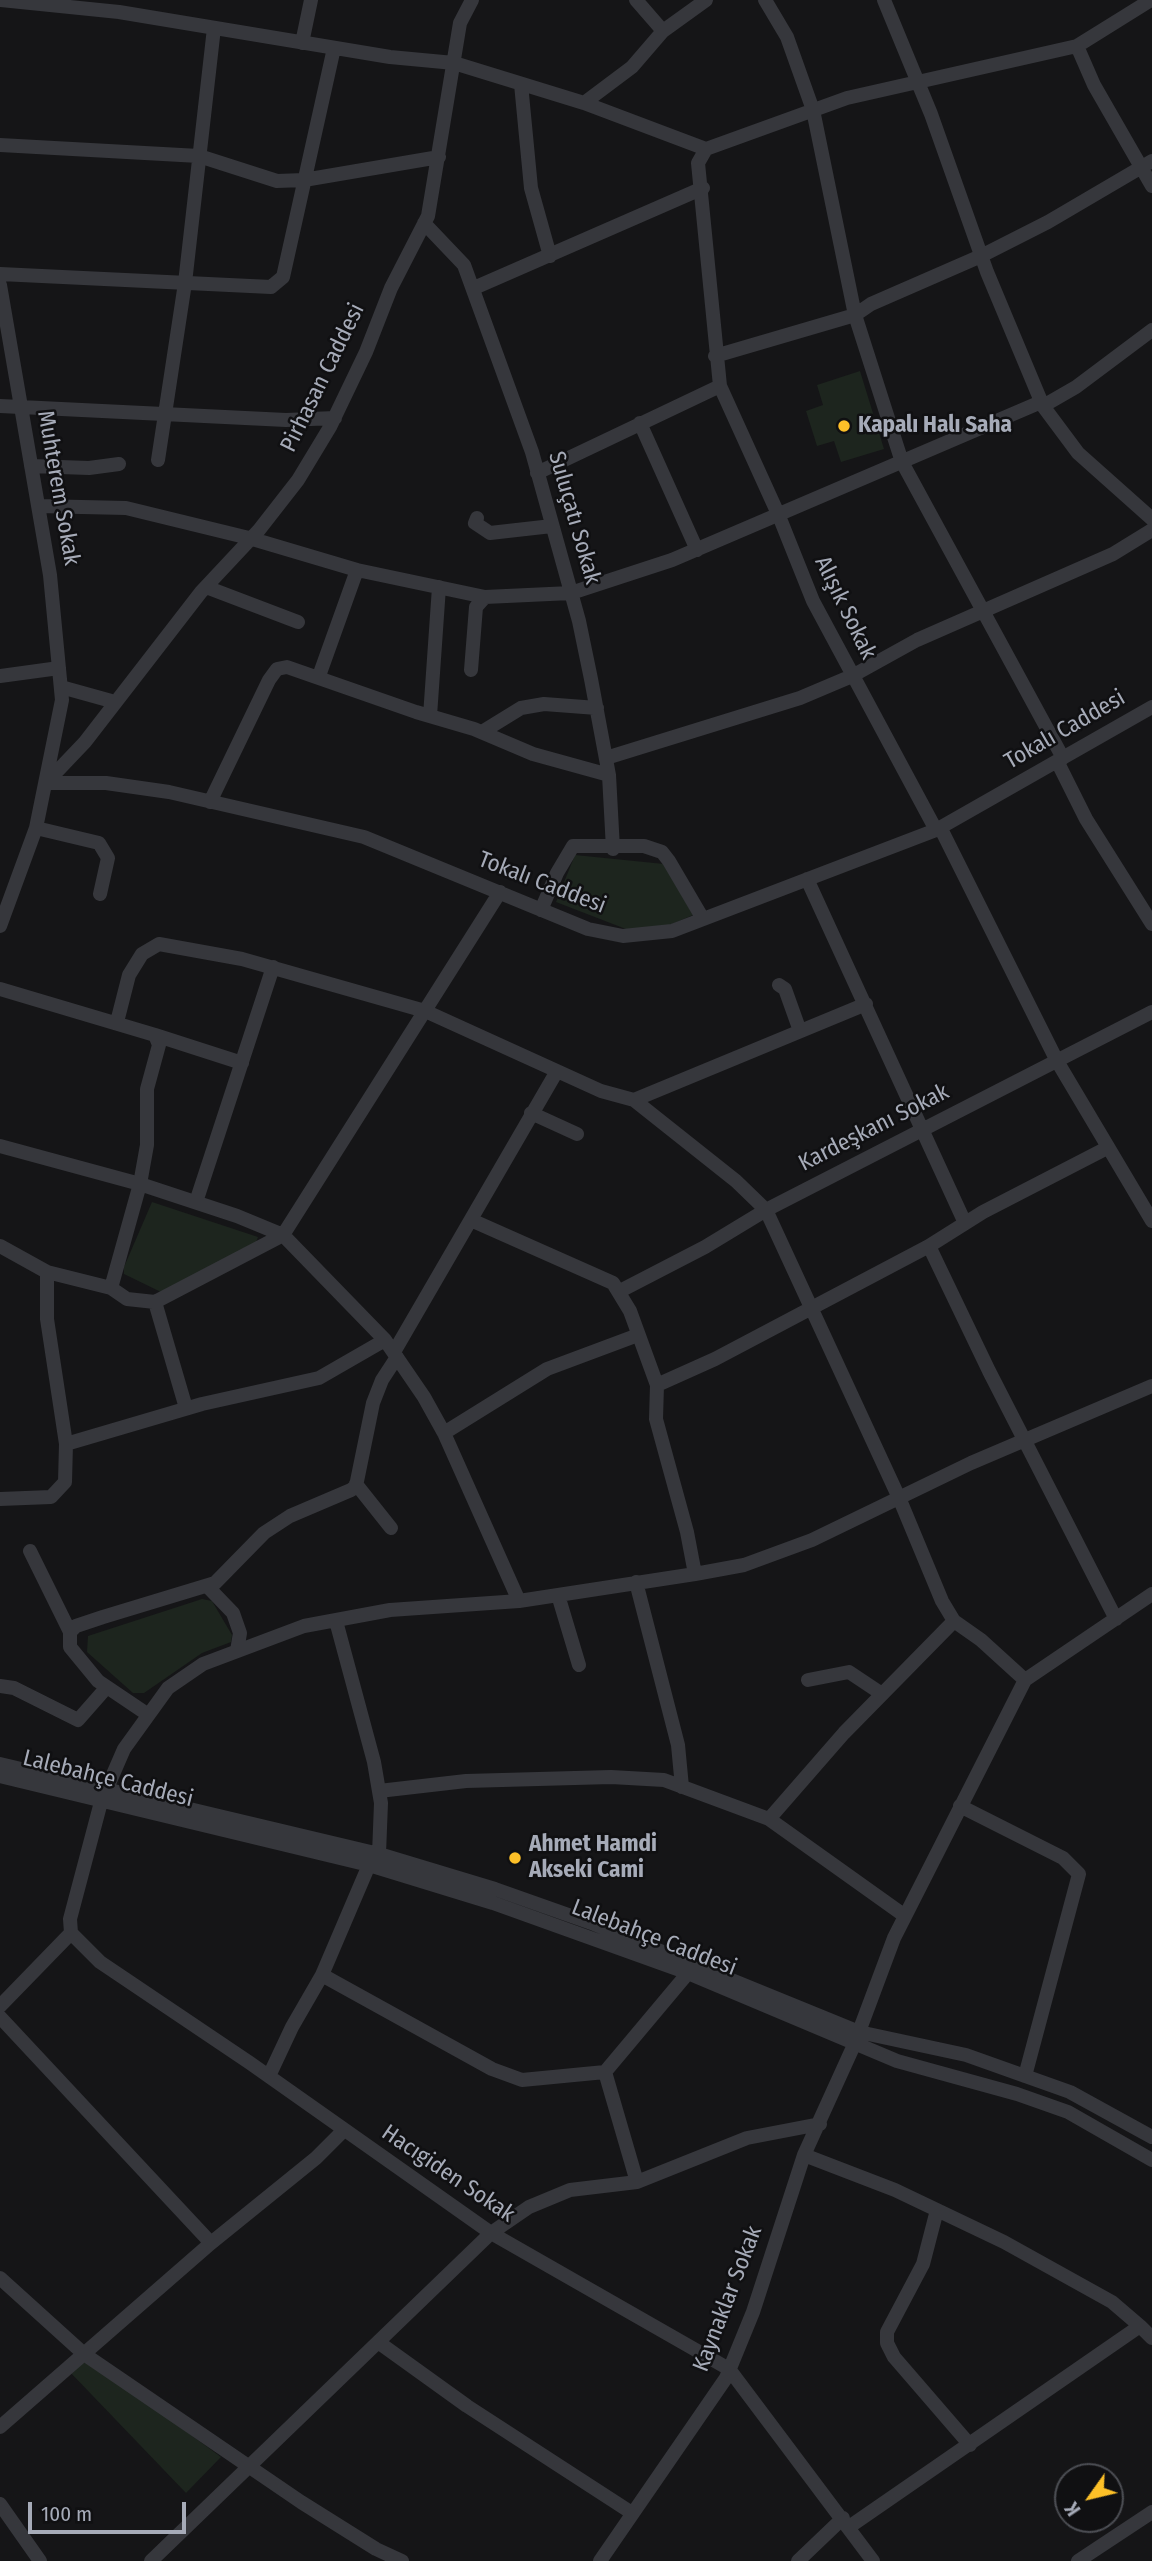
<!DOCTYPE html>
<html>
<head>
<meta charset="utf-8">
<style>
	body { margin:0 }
	#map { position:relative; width:1152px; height:2561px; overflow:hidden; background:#151517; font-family:"Fira Sans Condensed",sans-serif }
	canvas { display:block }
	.north { position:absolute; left:1054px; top:2463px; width:70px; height:70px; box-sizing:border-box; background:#101012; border:2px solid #4c4e54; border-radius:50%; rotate:236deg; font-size:19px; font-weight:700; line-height:28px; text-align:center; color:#a6abb8 }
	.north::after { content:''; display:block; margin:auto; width:24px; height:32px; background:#fdc028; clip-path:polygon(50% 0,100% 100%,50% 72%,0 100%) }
	.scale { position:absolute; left:28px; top:2502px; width:158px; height:32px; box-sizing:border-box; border:4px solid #a6abb8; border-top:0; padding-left:9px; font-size:21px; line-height:24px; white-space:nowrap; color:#a6abb8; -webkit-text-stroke:5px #101012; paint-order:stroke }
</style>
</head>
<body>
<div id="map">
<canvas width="1152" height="2561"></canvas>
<div class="north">K</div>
<div class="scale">100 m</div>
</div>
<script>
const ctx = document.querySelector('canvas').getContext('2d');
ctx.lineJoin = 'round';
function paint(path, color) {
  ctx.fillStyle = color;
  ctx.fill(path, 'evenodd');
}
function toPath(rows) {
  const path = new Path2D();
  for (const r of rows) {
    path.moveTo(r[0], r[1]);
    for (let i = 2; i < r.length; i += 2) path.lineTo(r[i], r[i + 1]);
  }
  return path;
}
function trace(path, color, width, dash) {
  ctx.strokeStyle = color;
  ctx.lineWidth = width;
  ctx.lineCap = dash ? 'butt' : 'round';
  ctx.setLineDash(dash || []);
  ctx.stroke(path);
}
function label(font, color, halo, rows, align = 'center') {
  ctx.font = font + ' "Fira Sans Condensed",sans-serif';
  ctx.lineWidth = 5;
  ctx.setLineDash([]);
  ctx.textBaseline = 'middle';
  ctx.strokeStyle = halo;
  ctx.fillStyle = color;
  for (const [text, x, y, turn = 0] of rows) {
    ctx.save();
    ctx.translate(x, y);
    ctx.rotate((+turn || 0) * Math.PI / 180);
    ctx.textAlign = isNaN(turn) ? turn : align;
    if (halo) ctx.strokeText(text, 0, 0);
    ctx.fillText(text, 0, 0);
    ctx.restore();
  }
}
paint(toPath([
	[860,371,884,449,841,462,834,441,817,446,806,411,823,405,817,385],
	[575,855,664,864,693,915,665,927,631,931,556,902],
	[152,1202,258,1237,255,1245,161,1292,124,1274,124,1267],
	[202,1599,212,1601,232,1635,231,1642,202,1653,144,1693,133,1693,87,1652,88,1636],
	[87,2359,221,2457,186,2493,68,2370]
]), '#1d251e');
trace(toPath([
	[1,0,119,12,390,57,454,63,584,103,706,149],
	[636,0,663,31],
	[765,0,787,37,813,110,855,315,902,462,1063,758],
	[884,0,931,114,987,272,1043,406,1078,453,1152,519],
	[302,43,311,0],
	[1077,46,1094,85,1152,186],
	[521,84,531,188,550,256],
	[584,103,632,67,663,31,706,0],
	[0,145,199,156,277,181,304,180,439,157],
	[424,223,464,265,532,452,579,621,591,679,609,775,613,849],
	[0,274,271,287,283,277,334,48],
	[0,285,50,575,62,700,36,828,0,926],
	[474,288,703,188],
	[715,356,855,315,871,304,981,256,1048,222,1152,161],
	[0,406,286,420,335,418],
	[1043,406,1076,387,1152,330],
	[640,423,697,550],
	[158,460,185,283,214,28],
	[31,466,89,468,119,464],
	[537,473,720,386],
	[38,506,126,508,249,538,357,570],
	[477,518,475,523,490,533,552,526],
	[206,587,298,622],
	[471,670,476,607,485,597,571,593,672,560,1041,402],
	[0,676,59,668],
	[319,676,357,570,485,597],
	[61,687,115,702],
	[430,716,439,587],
	[482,732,521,708,544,704,597,708],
	[606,758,800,698,852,676,917,640,1113,554,1152,530],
	[1057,761,1086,819,1152,924],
	[46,783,106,783,169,792,364,837,588,929,623,936,672,931,936,830,1152,707],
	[46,783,85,742,201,592,259,530,298,480,330,427,366,352,391,288,428,216,460,23,472,0],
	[210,802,269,680,277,669,287,667,416,712,474,729,533,754,609,775],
	[940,827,1057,1061,1152,1221],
	[36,828,99,843,108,858,100,894],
	[936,830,813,601,779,516,720,386,698,163,706,149,847,98,1077,46,1151,0],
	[807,879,965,1223],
	[541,910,557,873,573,846,644,846,662,852,669,861,703,919],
	[779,985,785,989,800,1031],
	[0,989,155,1035,159,1045,147,1089,147,1145,140,1184,111,1288],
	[117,1022,129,975,142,954,159,944,242,959,425,1011,601,1091,634,1100,866,1004],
	[155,1035,242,1063],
	[634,1100,736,1181,766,1210,900,1500,942,1601,954,1621,981,1640,1025,1680],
	[531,1113,577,1134],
	[0,1146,140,1184,237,1216,283,1235,385,1340,424,1397,444,1433,519,1601],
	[1107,1148,983,1212,929,1246,715,1359,657,1385,656,1419,687,1532,695,1574,744,1565,812,1540,971,1463,1152,1386],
	[196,1202,273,967],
	[471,1220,613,1283,630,1311,657,1385],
	[0,1246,47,1272,111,1288,127,1299,155,1302,283,1235,500,892],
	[929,1246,989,1371,1116,1619],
	[620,1291,705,1247,766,1210,1152,1012],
	[155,1302,186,1408],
	[394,1352,557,1071],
	[444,1433,547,1369,638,1335],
	[66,1444,202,1404,319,1378,385,1340],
	[356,1484,391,1528],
	[0,1499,51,1497,65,1482,66,1444,47,1319,47,1272],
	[30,1551,70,1632],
	[695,1574,519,1601,390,1610,304,1626,203,1664,168,1688,124,1749,101,1802,70,1919,71,1933,100,1962,250,2063,491,2233,729,2369,873,2561],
	[636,1582,678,1745,682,1787],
	[207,1586,233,1613,240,1633,237,1651],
	[558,1595,579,1665],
	[336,1621,374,1762,381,1803,379,1854],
	[808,1680,849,1672,882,1694],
	[0,1686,14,1688,78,1720,107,1687],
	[147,1714,98,1681,70,1647,70,1632,76,1626,103,1617,215,1583,264,1533,290,1516,351,1490,356,1486,373,1403,382,1380,397,1357],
	[0,1764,379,1854,495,1889,594,1924,859,2032,966,2055,1070,2092,1152,2137],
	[0,1776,369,1865,493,1903,688,1973,897,2061,1017,2094,1068,2112,1152,2160],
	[379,1791,466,1781,611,1777,664,1780,769,1819,844,1733,954,1621],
	[960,1806,1063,1858,1079,1874,1025,2076],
	[769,1819,905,1916],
	[322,1975,492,2069,522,2080,605,2072,637,2182],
	[0,2006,71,1933],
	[0,2017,211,2243,0,2427],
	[605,2072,688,1973],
	[269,2076,292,2027,322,1975,369,1865],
	[804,2155,895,2190,1004,2242,1112,2302,1140,2326,849,2527],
	[937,2210,923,2264,887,2332,887,2343,894,2357,970,2445],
	[211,2243,316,2158,344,2130],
	[0,2278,84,2354,301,2502,376,2549,402,2561],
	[1140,2326,1152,2338],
	[378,2342,467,2406,632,2513],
	[0,2504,40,2561],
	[151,2561,491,2233,529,2207,570,2190,637,2182,747,2138,820,2124],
	[600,2561,726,2378,753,2312,804,2155,854,2045,894,1938,1025,1680,1152,1594],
	[798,2561,843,2518],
	[1078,2561,1152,2512]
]), '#36373c', 14);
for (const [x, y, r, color] of [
	[844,426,7,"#fdc028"],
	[515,1858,7,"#fdc028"]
]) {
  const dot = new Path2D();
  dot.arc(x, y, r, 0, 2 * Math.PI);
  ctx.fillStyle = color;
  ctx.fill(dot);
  trace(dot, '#101012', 2.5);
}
label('23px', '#a6abb8', '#101012', [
	["Pirhasan Caddesi",323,378,-64],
	["Muhterem Sokak",58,488,80],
	["Suluçatı Sokak",574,518,74],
	["Alışık Sokak",845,608,64],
	["Tokalı Caddesi",1065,730,-30],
	["Tokalı Caddesi",542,883,21],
	["Kardeşkanı Sokak",874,1128,-27],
	["Lalebahçe Caddesi",108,1779,14],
	["Lalebahçe Caddesi",654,1938,21],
	["Hacıgiden Sokak",448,2174,34],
	["Kaynaklar Sokak",728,2299,-69]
]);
label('bold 23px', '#a6abb8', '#101012', [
	["Kapalı Halı Saha",858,426],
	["Ahmet Hamdi",529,1845],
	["Akseki Cami",529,1871]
], 'left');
</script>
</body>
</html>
